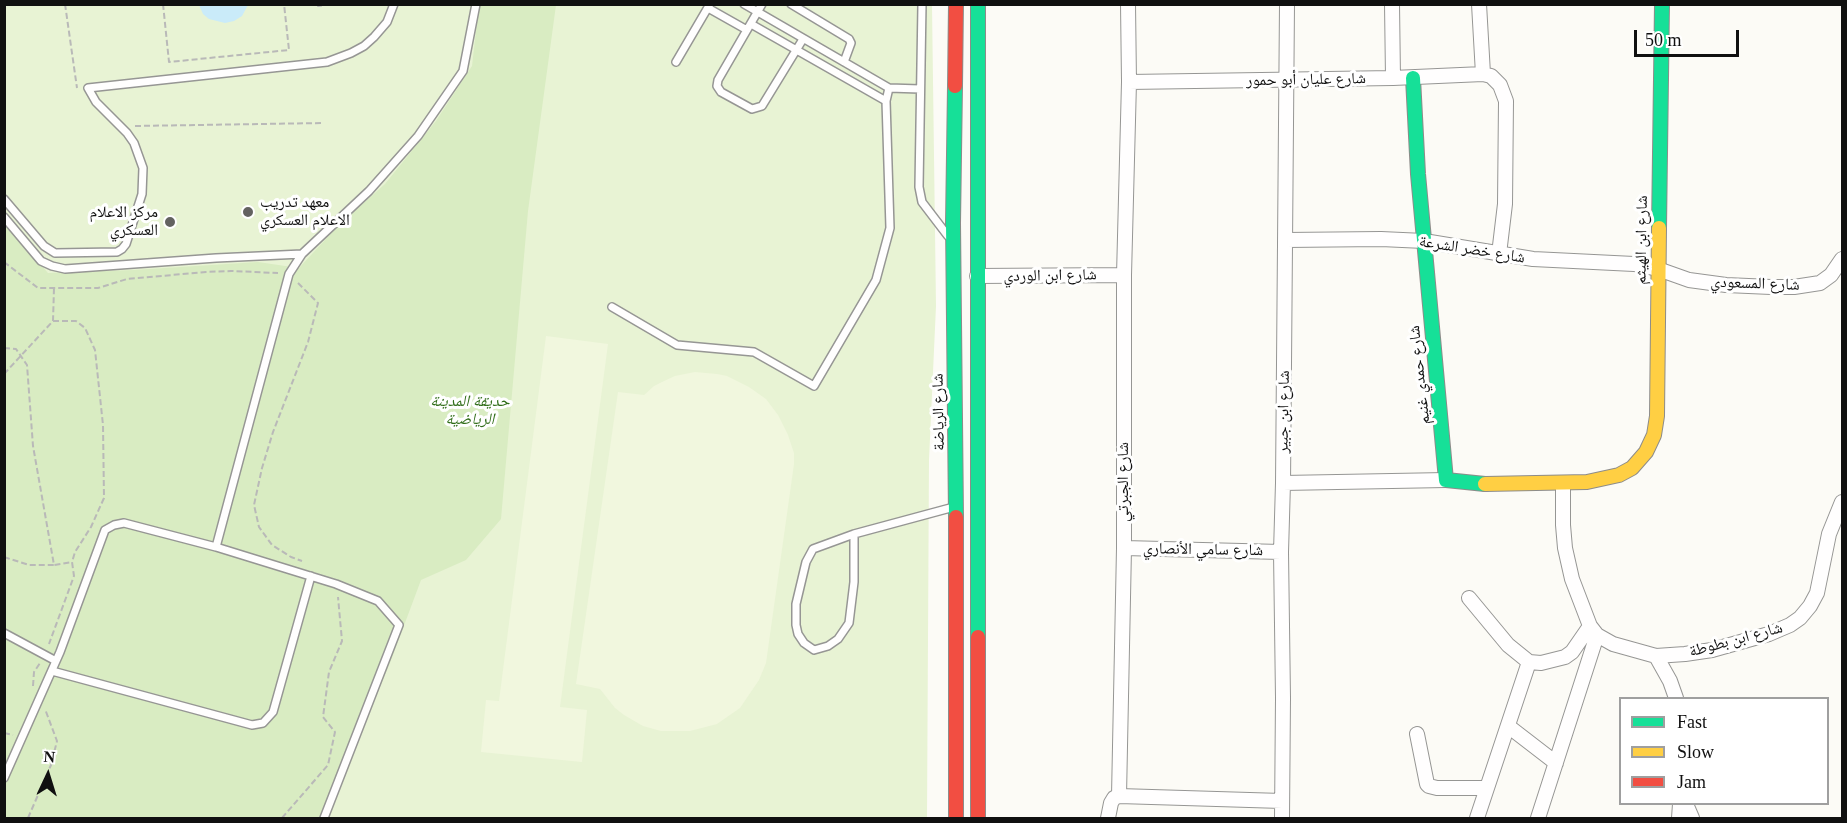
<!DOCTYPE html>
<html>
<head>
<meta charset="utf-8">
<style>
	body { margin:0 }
	#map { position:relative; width:1847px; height:823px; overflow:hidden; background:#fcfbf6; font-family:"Times New Roman",serif }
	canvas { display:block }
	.frame { position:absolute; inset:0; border:6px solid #101010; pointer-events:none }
	.legend { position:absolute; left:1619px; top:697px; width:210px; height:108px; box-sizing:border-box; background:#fff; border:2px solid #9f9f9f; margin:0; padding:8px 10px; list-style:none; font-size:18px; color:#101010 }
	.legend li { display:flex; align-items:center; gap:12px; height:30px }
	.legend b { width:30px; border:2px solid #9f9f9f }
	.north { position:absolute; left:18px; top:745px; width:60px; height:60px; -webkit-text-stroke:4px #fff; paint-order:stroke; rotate:4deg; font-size:16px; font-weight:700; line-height:24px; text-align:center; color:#101010 }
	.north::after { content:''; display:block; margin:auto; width:21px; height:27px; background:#101010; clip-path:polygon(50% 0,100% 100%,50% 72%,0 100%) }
	.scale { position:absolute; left:1634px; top:30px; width:105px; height:27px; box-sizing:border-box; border:3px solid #101010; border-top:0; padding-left:8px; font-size:18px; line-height:21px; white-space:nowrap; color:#101010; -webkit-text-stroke:4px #fff; paint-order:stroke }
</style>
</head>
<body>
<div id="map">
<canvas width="1847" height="823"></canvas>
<div class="frame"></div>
<ul class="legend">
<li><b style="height:8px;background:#16e098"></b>Fast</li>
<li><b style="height:8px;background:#ffcf43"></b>Slow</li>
<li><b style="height:8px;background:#f24e42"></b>Jam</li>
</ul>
<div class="north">N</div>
<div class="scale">50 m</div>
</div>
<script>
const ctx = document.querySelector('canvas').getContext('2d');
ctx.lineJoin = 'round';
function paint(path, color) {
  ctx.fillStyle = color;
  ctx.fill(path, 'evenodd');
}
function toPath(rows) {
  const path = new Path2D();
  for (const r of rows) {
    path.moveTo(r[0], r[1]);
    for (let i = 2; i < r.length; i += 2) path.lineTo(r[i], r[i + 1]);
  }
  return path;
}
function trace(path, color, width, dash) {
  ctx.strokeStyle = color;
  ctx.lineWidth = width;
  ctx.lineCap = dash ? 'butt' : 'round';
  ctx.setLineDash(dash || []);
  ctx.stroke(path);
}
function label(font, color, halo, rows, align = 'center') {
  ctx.font = font + ' "Times New Roman","Noto Naskh Arabic",serif';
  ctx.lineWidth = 6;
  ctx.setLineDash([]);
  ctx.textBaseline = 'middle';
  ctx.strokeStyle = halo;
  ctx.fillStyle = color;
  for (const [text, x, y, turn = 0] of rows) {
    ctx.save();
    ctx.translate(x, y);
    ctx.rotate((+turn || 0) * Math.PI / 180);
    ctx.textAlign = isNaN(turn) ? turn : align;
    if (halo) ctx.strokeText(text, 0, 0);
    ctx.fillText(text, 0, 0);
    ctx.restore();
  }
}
paint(toPath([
	[5,5,932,5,936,306,929,460,927,818,5,818]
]), '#e8f3d4');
paint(toPath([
	[479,5,556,5,528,211,501,519,466,560,421,580,390,663,324,818,5,818,4,223,48,273,134,270,258,262,299,268,337,227,385,184,436,121,472,66]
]), '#d9ecc2');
paint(toPath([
	[546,336,608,344,560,707,587,710,582,762,481,752,486,700,499,701],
	[695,372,717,374,727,376,749,387,766,399,778,415,788,435,794,453,794,464,766,663,759,680,740,708,717,724,690,731,661,731,643,726,624,715,615,708,600,689,576,684,618,392,644,395,654,386,664,381,675,376]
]), '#f1f7de');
paint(toPath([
	[199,5,199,4,248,5,242,16,234,21,225,23,209,19,203,14]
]), '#caebf9');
const lane = toPath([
	[744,4,889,88,920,89],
	[762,4,718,80,717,86,721,92,752,109,762,106,803,39],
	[791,4,849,39,851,43,844,62],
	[922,4,919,187,922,202,948,236],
	[708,8,747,30],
	[751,24,886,101],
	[676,62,710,4],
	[4,199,44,246,55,253,117,252,122,249,126,244,142,194,143,168,134,143,127,133,96,102,88,88,327,62,351,53,364,46,374,37,387,22,394,4],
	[4,217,41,261,52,266,65,269,216,258,302,254,369,191,418,136,463,71,476,4],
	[612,307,677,345,754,352,814,386,876,280,890,228,886,101,889,88],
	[854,534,854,582,849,623,838,639,828,646,814,650,804,643,798,634,796,625,796,604,806,562,813,549,854,534],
	[854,534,954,507],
	[216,547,289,274,302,254],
	[4,633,56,661],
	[52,671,252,725,263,723,273,712,311,576],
	[4,778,60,652,105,530,114,525,124,523,216,547,336,584,378,601,399,625,324,818]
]);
const street = toPath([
	[1392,4,1393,78],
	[1479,4,1483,74],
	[1129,82,1393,78,1483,74,1491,76,1500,85,1506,101,1505,204,1499,254],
	[1286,240,1381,239,1424,241,1533,259,1634,264,1658,269,1689,280,1726,285,1771,287,1794,287,1820,283,1831,275,1842,259],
	[977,276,1124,275],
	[1283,483,1446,480],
	[1563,484,1563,525,1565,548,1572,579,1590,626,1597,635,1613,644,1656,656,1685,654,1712,650,1769,634,1790,625,1800,618,1810,606,1817,593,1829,534,1842,502],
	[1124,548,1281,552],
	[1469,598,1508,645,1529,662,1541,663,1565,657,1572,652,1590,626],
	[1656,656,1670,681,1676,698],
	[1508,726,1556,763],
	[1417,734,1427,784,1429,786,1437,788,1487,788],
	[1119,796,1124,548,1124,275,1129,82,1128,4],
	[1119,796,1282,801],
	[1686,804,1692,818],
	[1108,818,1111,803,1114,798,1119,796],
	[1282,818,1283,698,1281,552,1283,483,1287,4],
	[1477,818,1529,662],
	[1538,818,1597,635],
	[1679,818,1680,804]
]);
const fast = toPath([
	[1413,78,1418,174,1446,480,1485,484],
	[955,86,953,223,956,517],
	[1659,228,1662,4],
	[978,637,978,4]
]);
const slow = toPath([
	[1485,484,1587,482,1619,475,1632,468,1646,452,1654,435,1657,416,1659,228]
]);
const jam = toPath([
	[955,86,956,4],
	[978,637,978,818],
	[956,818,956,517]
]);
trace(lane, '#969694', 10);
trace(street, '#969694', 16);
trace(fast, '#8d8c8a', 16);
trace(slow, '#8d8c8a', 16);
trace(jam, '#8d8c8a', 16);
trace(toPath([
	[65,4,77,88],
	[163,4,169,62,289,50,284,4],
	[318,4,318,6,334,4],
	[135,126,323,123],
	[4,262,38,288,98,288,127,279,206,272,231,271,278,273],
	[298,283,318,303,308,342,273,432,262,468,254,505,259,527,272,545,291,557,302,561],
	[53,321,76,321,85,328,95,350,103,425,104,498,91,527,75,552,72,562],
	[4,348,16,349,27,365,33,446,54,565,72,562,74,576,49,644],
	[4,374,53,321,54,288],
	[4,557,29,565,54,565],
	[33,686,34,672,40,663],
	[4,733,13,735],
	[28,818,51,765,57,741,45,709],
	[282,818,328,765,335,732,323,717,329,672,342,641,338,597]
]), '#b9b9b8', 2, [6, 3]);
trace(lane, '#fffefe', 7);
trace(street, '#fffefe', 14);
trace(fast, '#16e098', 14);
trace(slow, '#ffcf43', 14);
trace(jam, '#f24e42', 14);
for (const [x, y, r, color] of [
	[248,212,6,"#636260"],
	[170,222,6,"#636260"]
]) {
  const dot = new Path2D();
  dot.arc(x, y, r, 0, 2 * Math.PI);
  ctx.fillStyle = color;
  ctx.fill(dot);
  trace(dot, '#fff', 2);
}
label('16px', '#101010', '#fff', [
	["شارع عليان أبو حمور",1306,80,-1],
	["شارع ابن الهيثم",1642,240,-89],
	["شارع خضر الشرعة",1472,250,9],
	["شارع ابن الوردي",1050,276,-1],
	["شارع المسعودي",1755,284,2],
	["شارع حمدي غنيم",1420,375,-96],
	["شارع الرياضة",939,412,-91],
	["شارع ابن جبير",1284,412,-89],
	["شارع الجبرتي",1124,482,-90],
	["شارع سامي الأنصاري",1203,550,1],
	["شارع ابن بطوطة",1736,640,-15]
]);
label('16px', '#101010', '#fff', [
	["معهد تدريب",260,203],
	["الاعلام العسكري",260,221],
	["مركز الاعلام",158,213,"right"],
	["العسكري",158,231,"right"]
], 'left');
label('italic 16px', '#316e1a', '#fff', [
	["حديقة المدينة",470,402],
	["الرياضية",470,420]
]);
</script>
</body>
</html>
